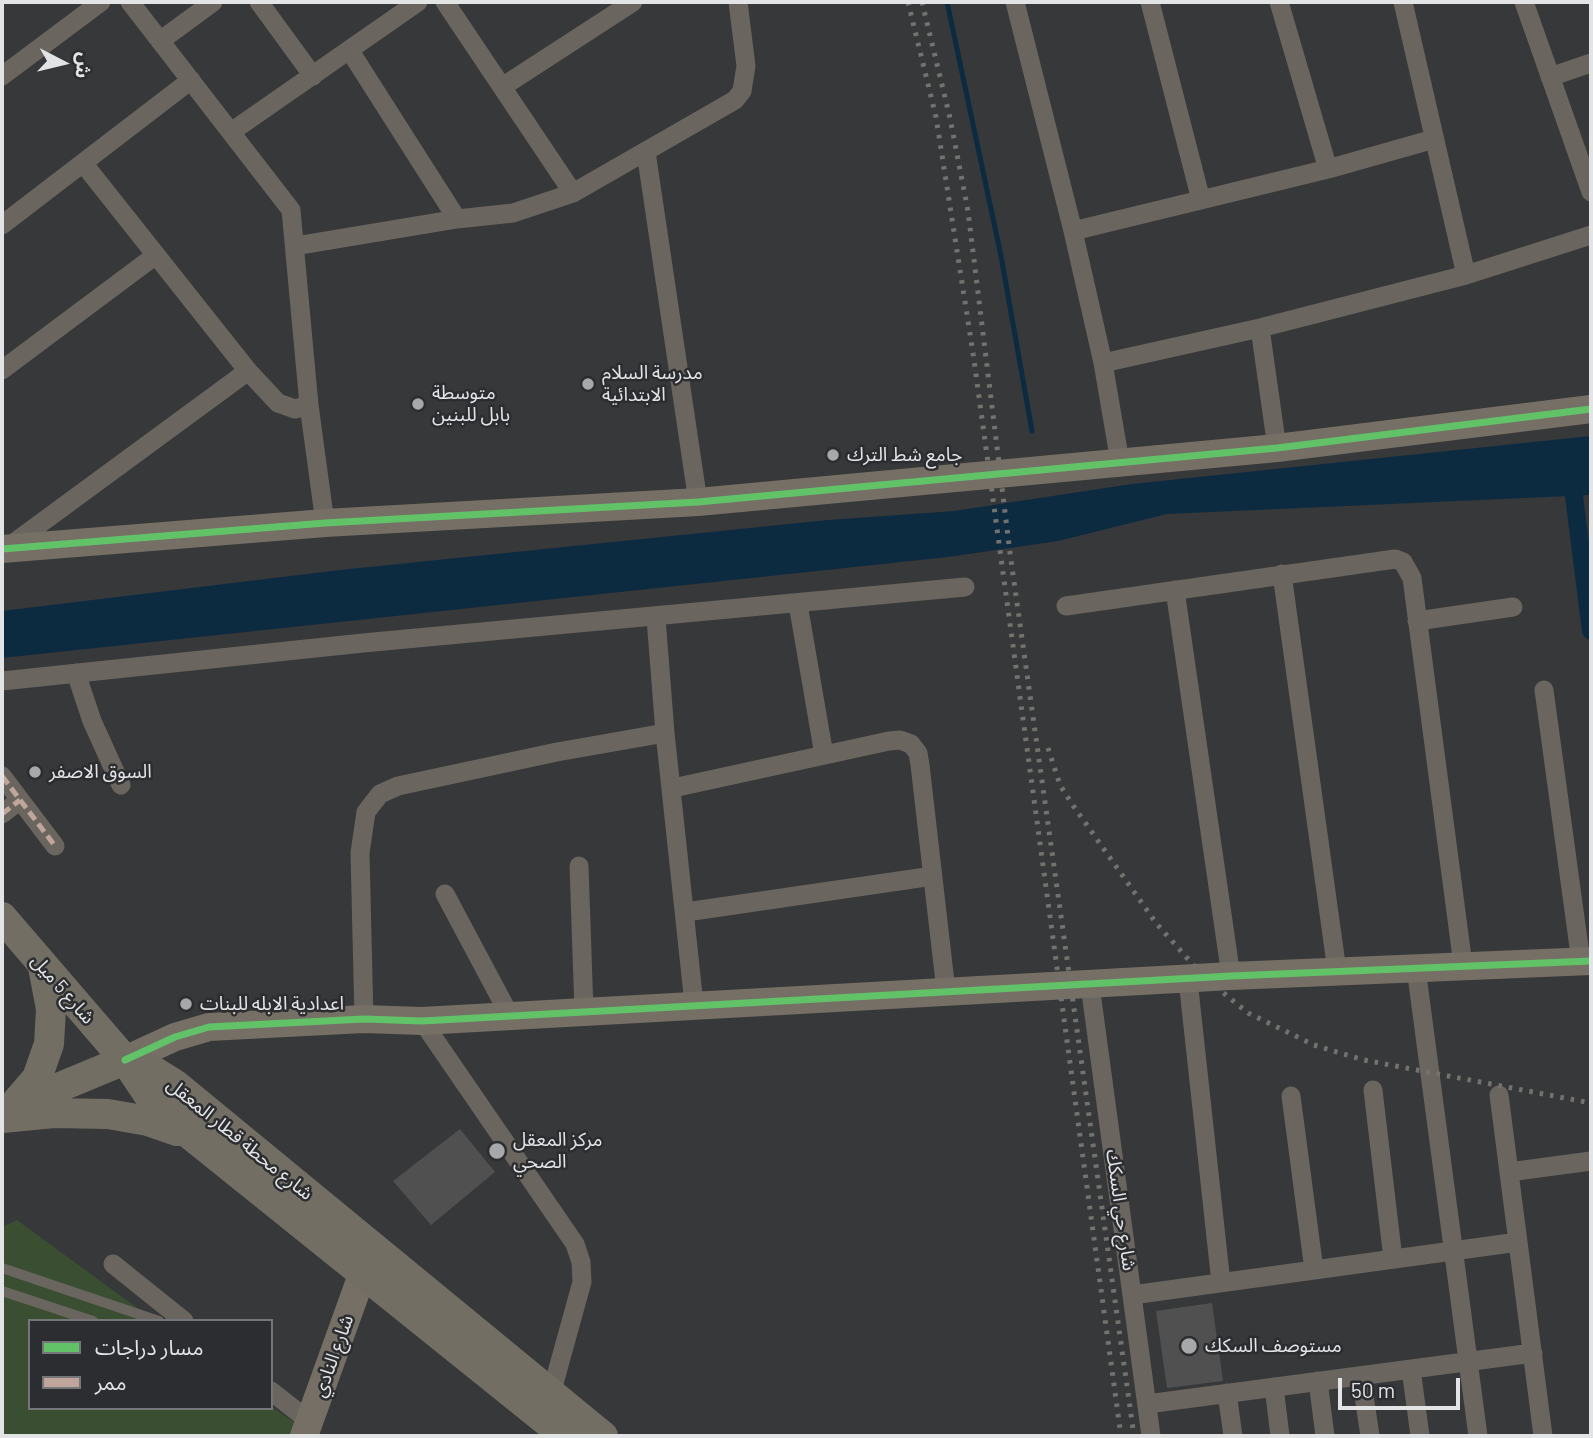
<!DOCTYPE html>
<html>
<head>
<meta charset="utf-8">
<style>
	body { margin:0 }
	#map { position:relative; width:1593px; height:1438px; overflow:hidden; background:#373839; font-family:Barlow,"Noto Sans Arabic",sans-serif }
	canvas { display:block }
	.frame { position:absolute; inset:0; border:4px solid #e3e4e6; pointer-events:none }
	.legend { position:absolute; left:28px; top:1319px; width:245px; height:91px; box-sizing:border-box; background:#2c2d30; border:2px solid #757679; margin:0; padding:9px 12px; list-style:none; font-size:21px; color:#e3e4e6 }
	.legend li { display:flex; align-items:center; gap:14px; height:35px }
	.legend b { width:35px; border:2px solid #757679 }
	.north { position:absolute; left:28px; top:28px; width:70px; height:70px; -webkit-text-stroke:5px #2c2d30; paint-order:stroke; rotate:97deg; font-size:19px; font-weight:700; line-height:28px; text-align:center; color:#e3e4e6 }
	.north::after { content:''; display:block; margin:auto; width:24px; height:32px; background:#e3e4e6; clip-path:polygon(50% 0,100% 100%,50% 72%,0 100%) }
	.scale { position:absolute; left:1338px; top:1378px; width:122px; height:32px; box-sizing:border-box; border:4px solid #e3e4e6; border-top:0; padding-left:9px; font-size:21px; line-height:24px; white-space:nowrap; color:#e3e4e6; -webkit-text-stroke:5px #2c2d30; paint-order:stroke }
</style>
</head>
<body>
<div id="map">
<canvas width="1593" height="1438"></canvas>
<div class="frame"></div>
<ul class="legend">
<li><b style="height:9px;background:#61c268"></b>مسار دراجات</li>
<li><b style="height:9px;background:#c0a59a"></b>ممر</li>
</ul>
<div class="north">ش</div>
<div class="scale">50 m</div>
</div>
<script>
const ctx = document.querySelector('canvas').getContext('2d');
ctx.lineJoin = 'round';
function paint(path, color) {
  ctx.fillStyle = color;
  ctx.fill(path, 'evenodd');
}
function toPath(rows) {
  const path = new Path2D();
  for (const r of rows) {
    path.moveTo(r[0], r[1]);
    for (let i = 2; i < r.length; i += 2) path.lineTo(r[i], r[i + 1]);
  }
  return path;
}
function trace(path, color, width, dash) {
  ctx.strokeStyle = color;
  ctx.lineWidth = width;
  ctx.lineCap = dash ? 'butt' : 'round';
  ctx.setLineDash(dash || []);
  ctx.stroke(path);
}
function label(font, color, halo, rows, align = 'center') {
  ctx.font = font + ' Barlow,"Noto Sans Arabic",sans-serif';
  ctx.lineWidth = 5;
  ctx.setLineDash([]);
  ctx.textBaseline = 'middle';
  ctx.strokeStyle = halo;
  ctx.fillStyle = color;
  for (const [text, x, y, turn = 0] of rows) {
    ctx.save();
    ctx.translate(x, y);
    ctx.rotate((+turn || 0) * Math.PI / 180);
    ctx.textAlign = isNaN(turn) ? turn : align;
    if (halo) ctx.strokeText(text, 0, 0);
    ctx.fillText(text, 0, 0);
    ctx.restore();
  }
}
paint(toPath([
	[17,1220,155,1321,30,1321,30,1408,271,1408,271,1406,296,1424,291,1436,2,1436,2,1227]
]), '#3a4f32');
paint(toPath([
	[1591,436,1591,495,1167,514,1058,541,948,557,2,658,2,611,340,570,828,520,954,511,1132,484]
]), '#0c2b41');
trace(toPath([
	[947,2,1001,256,1032,431]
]), '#0c2b41', 5);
trace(toPath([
	[1574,496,1591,631]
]), '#0c2b41', 18);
paint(toPath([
	[460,1129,495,1172,431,1225,393,1181],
	[1212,1303,1223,1381,1167,1388,1156,1311]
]), '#515051');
trace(toPath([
	[2,1268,159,1321],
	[2,1291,93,1321]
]), '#6a655e', 10);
trace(toPath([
	[130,2,291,210,309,405,325,523],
	[259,2,313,76],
	[445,2,573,193],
	[1015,2,1073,231,1103,363,1120,462],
	[1150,2,1201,200],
	[1279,2,1328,169],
	[1403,2,1466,275],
	[1524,2,1591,192],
	[160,41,213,2],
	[350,51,457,219],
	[2,76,101,2],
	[1550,77,1591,63],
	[502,87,633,2],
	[231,132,418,2],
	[646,152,698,502],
	[83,163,248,371,278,403,295,409,309,405],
	[2,225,191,80],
	[1073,231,1328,169,1434,139],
	[295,246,457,219,513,213,573,193,735,100,742,91,746,66,738,2],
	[1260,328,1277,448],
	[1103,363,1260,328,1466,275,1591,235],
	[2,370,156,255],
	[7,548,248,371],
	[1282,574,1337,971],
	[1175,590,1231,976],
	[798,604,824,755],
	[1066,606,1395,559,1403,562,1412,578,1463,965],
	[656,618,665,733,694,1004],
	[1417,621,1513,607],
	[76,673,92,721,121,785],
	[2,681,363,643,965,587],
	[1544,690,1581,962],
	[2,776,55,846],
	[673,788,889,741,900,740,911,744,918,753,920,765,946,991],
	[2,814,20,800],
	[579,866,584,1011],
	[445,894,510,1016],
	[686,912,933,876],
	[1416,968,1478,1436],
	[1188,980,1221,1283],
	[1090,985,1151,1436],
	[364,1019,360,853,366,812,380,794,398,786,557,752,665,733],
	[422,1021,575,1244,581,1262,582,1282,551,1394],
	[1373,1090,1393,1259],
	[1499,1095,1543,1436],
	[1291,1096,1314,1270],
	[1509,1172,1591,1161],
	[113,1264,184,1321],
	[1132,1295,1518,1242],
	[1411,1369,1420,1436],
	[1361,1376,1370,1436],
	[1318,1381,1325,1436],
	[1274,1387,1280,1436],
	[271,1391,309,1421],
	[1227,1393,1233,1436],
	[1147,1404,1533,1353]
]), '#6a655e', 19);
trace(toPath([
	[2,549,325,523,698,502,1277,448,1591,409],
	[125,1060,175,1037,209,1027,364,1019,422,1021,1231,976,1591,961],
	[304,1436,362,1275]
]), '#756f65', 28);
trace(toPath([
	[2,917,125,1060,157,1108,565,1436],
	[125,1060,152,1070,176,1085,603,1436],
	[19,1104,125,1060],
	[12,1107,37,1078,49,1044,51,1009,43,967],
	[2,1118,54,1113,108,1114,148,1121,177,1131]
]), '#736e64', 30);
trace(toPath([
	[908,2,936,117,973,353,1121,1436],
	[922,2,950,118,968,211,1010,553,1134,1436],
	[1048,748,1060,785,1072,804,1156,923,1204,977,1248,1013,1314,1045,1364,1060,1591,1103]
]), '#74726e', 5, [3.5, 7]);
trace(toPath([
	[2,776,55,846],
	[2,814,20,800]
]), '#c0a59a', 5, [10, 5]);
trace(toPath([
	[2,549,325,523,698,502,1277,448,1591,409],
	[125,1060,175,1037,209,1027,364,1019,422,1021,1231,976,1591,961]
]), '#61c268', 7);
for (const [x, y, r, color] of [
	[588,384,7,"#a7a8a9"],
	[418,404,7,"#a7a8a9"],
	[833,455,7,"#a7a8a9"],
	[35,772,7,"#a7a8a9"],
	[186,1004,7,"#a7a8a9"],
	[497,1151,9,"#a7a8a9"],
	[1189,1346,9,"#a7a8a9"]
]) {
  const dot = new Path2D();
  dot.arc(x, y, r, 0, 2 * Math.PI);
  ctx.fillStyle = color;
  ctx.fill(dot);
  trace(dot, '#2c2d30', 2.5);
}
label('19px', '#e3e4e6', '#2c2d30', [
	["مدرسة السلام",602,373],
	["الابتدائية",602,395],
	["متوسطة",432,393],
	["بابل للبنين",432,415],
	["جامع شط الترك",847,455],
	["السوق الاصفر",49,772],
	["اعدادية الابله للبنات",200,1004],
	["مركز المعقل",513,1140],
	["الصحي",513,1162],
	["مستوصف السكك",1205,1346]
], 'left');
label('19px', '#e3e4e6', '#2c2d30', [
	["شارع 5 ميل",63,989,49],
	["شارع محطة قطار المعقل",240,1139,39],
	["شارع حي السكك",1121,1210,82],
	["شارع النادي",333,1356,-70]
]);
</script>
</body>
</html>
